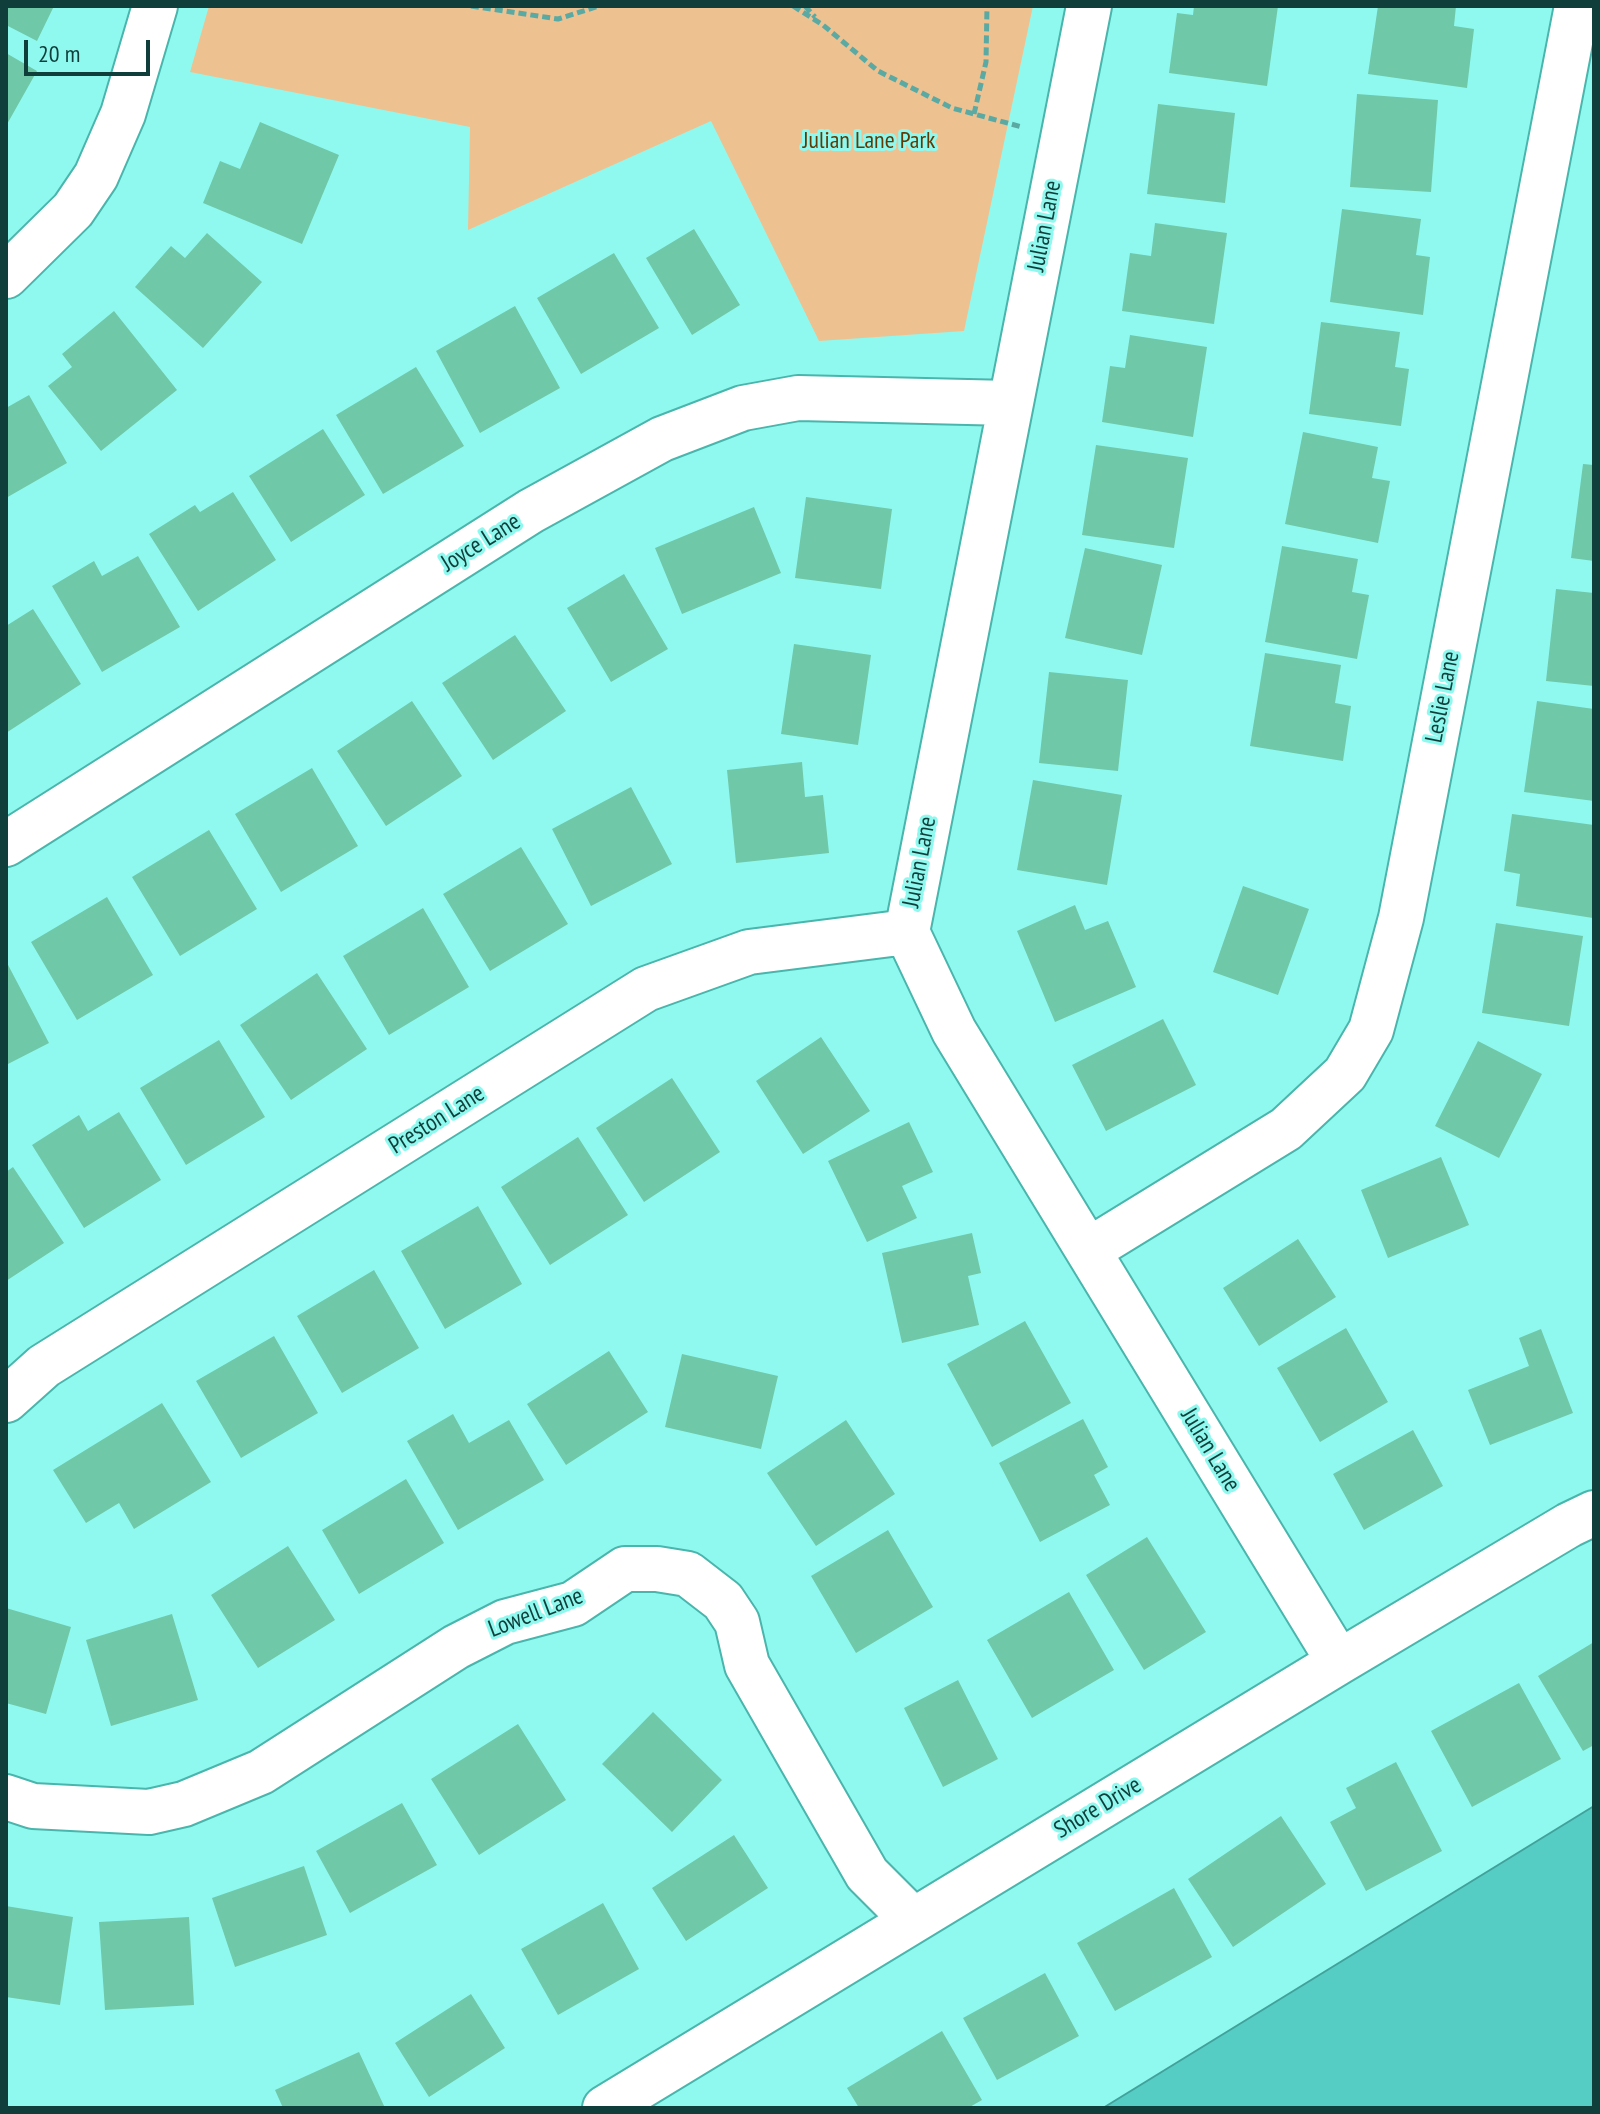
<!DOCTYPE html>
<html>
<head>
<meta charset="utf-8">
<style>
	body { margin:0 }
	#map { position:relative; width:1600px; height:2114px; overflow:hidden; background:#90f9ef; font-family:"PT Sans Narrow",sans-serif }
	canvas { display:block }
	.frame { position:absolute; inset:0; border:8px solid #103f3b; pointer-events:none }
	.scale { position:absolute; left:24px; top:40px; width:126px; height:36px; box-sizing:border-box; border:4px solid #103f3b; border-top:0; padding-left:10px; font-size:24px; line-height:28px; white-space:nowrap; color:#103f3b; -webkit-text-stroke:6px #90f9ef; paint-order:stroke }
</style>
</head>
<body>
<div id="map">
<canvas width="1600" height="2114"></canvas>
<div class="frame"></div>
<div class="scale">20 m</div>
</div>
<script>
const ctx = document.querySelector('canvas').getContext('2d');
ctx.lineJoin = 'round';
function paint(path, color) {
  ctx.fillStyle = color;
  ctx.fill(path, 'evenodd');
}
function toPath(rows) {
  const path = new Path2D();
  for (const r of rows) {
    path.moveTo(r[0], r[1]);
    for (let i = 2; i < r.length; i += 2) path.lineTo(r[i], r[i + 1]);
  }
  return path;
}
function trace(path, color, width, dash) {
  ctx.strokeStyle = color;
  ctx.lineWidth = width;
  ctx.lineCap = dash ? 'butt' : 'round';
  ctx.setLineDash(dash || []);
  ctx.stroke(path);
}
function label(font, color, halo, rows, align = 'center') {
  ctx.font = font + ' "PT Sans Narrow",sans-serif';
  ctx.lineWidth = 6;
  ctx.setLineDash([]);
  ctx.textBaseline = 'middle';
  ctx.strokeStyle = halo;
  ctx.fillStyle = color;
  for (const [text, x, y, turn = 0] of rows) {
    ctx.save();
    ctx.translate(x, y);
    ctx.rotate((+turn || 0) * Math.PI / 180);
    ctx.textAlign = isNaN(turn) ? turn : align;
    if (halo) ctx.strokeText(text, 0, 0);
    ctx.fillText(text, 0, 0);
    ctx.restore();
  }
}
paint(toPath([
	[209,6,1033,6,964,331,819,341,711,121,468,230,470,127,190,72]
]), '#eec191');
const water = toPath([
	[1594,1806,1594,2108,1103,2108,1594,1806]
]);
paint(water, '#56cdc4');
trace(water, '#41a29b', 2);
paint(toPath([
	[6,6,54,6,37,41,6,25],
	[1194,6,1278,6,1267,86,1169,73,1177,13,1193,15],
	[1378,6,1456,6,1454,26,1474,29,1467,88,1368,74],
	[6,53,37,71,6,126],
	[1357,94,1438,100,1431,192,1350,187],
	[1158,104,1235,113,1225,203,1147,194],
	[260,122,339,155,302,244,203,203,220,161,240,169],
	[1342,209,1421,219,1416,255,1430,257,1423,315,1330,302],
	[1155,223,1227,233,1214,324,1122,311,1130,253,1151,256],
	[694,229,740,305,692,335,646,258],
	[207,233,262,282,203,348,135,287,171,246,185,258],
	[614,253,659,328,581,374,537,298],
	[515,306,560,388,480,433,436,351],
	[114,311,177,390,101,451,48,386,72,367,62,354],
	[1321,322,1400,332,1395,367,1409,369,1401,426,1309,414],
	[1130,335,1207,347,1193,437,1102,422,1110,366,1125,368],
	[416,367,464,446,383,494,336,415],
	[29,395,67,463,6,498,6,408],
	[323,429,365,495,291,542,249,476],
	[1303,432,1378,447,1372,478,1390,481,1378,543,1285,524],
	[1096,445,1188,458,1174,548,1082,535],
	[1583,464,1594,465,1594,561,1571,558],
	[233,492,276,560,198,611,149,534,195,505,200,512],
	[806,497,892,509,881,589,795,578],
	[754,507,781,573,682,614,655,548],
	[1282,546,1358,559,1352,592,1369,595,1357,659,1265,642],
	[1085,548,1162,565,1142,655,1065,638],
	[138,556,180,627,102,672,52,586,94,561,102,576],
	[624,574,668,649,611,682,567,608],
	[1556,589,1594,593,1594,686,1546,681],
	[33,609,81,684,6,733,6,626],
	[515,635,566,711,493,760,442,683],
	[794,644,871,655,858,745,781,734],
	[1265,653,1341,665,1335,703,1351,706,1343,761,1250,746],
	[1049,672,1128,680,1118,771,1039,763],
	[412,701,462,776,386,826,337,751],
	[1537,701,1594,709,1594,801,1524,792],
	[802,762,805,797,823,795,829,853,736,863,727,770],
	[312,768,358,846,281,892,235,814],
	[1033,780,1122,795,1107,885,1017,870],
	[631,787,672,864,591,906,552,829],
	[1512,814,1594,825,1593,918,1516,906,1520,874,1504,871],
	[209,830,257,909,180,956,132,877],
	[521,847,568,924,490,971,443,894],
	[1243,886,1309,909,1278,995,1213,972],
	[107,897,153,975,77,1020,31,942],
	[1075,905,1085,930,1108,921,1136,987,1055,1022,1017,931],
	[423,908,469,987,389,1035,343,956],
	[1496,923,1583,936,1569,1026,1482,1013],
	[6,961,49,1043,6,1065],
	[317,973,367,1049,291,1100,240,1025],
	[1163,1019,1196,1085,1106,1131,1072,1065],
	[821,1037,870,1111,803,1154,756,1081],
	[219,1040,265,1117,186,1165,140,1088],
	[1478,1041,1542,1074,1499,1158,1435,1126],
	[672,1078,720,1152,644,1202,596,1128],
	[119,1112,161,1180,84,1228,32,1145,79,1115,88,1131],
	[909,1122,933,1172,902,1186,917,1218,867,1242,828,1161],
	[578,1137,628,1215,550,1265,501,1187],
	[1441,1157,1469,1225,1388,1258,1361,1190],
	[13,1167,64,1243,6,1281,6,1172],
	[478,1206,522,1284,445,1329,401,1251],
	[972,1233,981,1273,968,1276,979,1325,902,1343,882,1253],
	[1298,1239,1336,1297,1259,1346,1223,1288],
	[374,1270,419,1348,342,1393,297,1316],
	[1025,1321,1071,1403,992,1447,947,1364],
	[1346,1328,1388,1402,1320,1442,1277,1368],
	[1541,1329,1573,1413,1490,1445,1468,1390,1529,1366,1519,1338],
	[274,1336,318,1413,241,1458,196,1381],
	[609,1351,648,1412,566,1465,527,1404],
	[682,1354,778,1376,761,1449,665,1427],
	[162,1403,211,1482,134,1529,119,1503,86,1523,53,1470],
	[453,1414,469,1443,509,1420,544,1480,458,1530,407,1441],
	[1083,1419,1108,1467,1094,1475,1110,1505,1040,1542,999,1463],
	[846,1420,895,1494,816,1546,767,1473],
	[1413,1430,1443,1486,1364,1530,1333,1474],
	[406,1479,444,1543,359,1594,322,1530],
	[888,1530,933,1607,856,1653,811,1576],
	[1147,1537,1206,1632,1144,1670,1086,1575],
	[288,1546,335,1620,258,1668,211,1595],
	[1069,1592,1114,1670,1032,1718,987,1640],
	[6,1608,71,1627,46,1714,6,1703],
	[172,1614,198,1700,111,1726,86,1640],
	[1594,1642,1594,1745,1583,1751,1538,1676],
	[958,1680,998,1759,943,1787,904,1708],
	[1519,1683,1561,1759,1472,1807,1431,1731],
	[653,1712,722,1780,672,1832,602,1764],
	[518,1724,566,1800,479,1855,431,1779],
	[1396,1762,1442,1851,1366,1891,1330,1822,1356,1808,1346,1788],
	[402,1803,437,1865,350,1913,316,1851],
	[1281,1816,1326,1884,1233,1947,1188,1879],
	[734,1835,768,1888,686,1941,652,1888],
	[304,1866,327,1935,235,1967,212,1898],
	[1174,1888,1212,1957,1115,2011,1077,1943],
	[603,1903,639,1969,558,2015,521,1949],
	[6,1906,73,1917,60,2005,6,1997],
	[189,1917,194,2005,105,2010,99,1922],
	[1045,1973,1079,2036,997,2080,963,2018],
	[471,1994,505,2048,429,2097,395,2043],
	[942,2031,982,2100,968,2108,859,2108,847,2088],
	[359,2052,385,2108,283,2108,275,2090]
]), '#6fc8a8');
const minor = toPath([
	[1089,6,907,932,954,1031,1339,1662],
	[6,276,73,210,96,176,123,114,155,6],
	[6,844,531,511,662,439,743,408,798,398,1010,403],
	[1089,1250,1286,1129,1345,1074,1371,1030,1401,918,1577,6],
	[6,1400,44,1366,646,989,749,952,907,932],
	[6,1797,33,1806,149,1812,184,1804,261,1772,456,1647,505,1622,573,1604,625,1569,657,1569,688,1574,723,1601,737,1622,747,1665,867,1874,913,1920],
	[605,2108,1339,1662,1569,1525,1594,1513]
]);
trace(minor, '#49b5ac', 48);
trace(toPath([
	[471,6,558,19,599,6],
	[793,6,823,25,878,71,952,108,1022,127],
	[805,6,815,17],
	[974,114,986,62,987,6]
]), '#5aaaa3', 5, [8, 4]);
trace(minor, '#fff', 44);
label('24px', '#603a04', '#90f9ef', [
	["Julian Lane Park",869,141]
]);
label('24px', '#103f3b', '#90f9ef', [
	["Julian Lane",1045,226,-79],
	["Joyce Lane",481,543,-32],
	["Leslie Lane",1443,697,-79],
	["Julian Lane",920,862,-79],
	["Preston Lane",437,1120,-32],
	["Julian Lane",1210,1450,59],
	["Lowell Lane",536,1613,-21],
	["Shore Drive",1098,1808,-31]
]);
</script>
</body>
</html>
